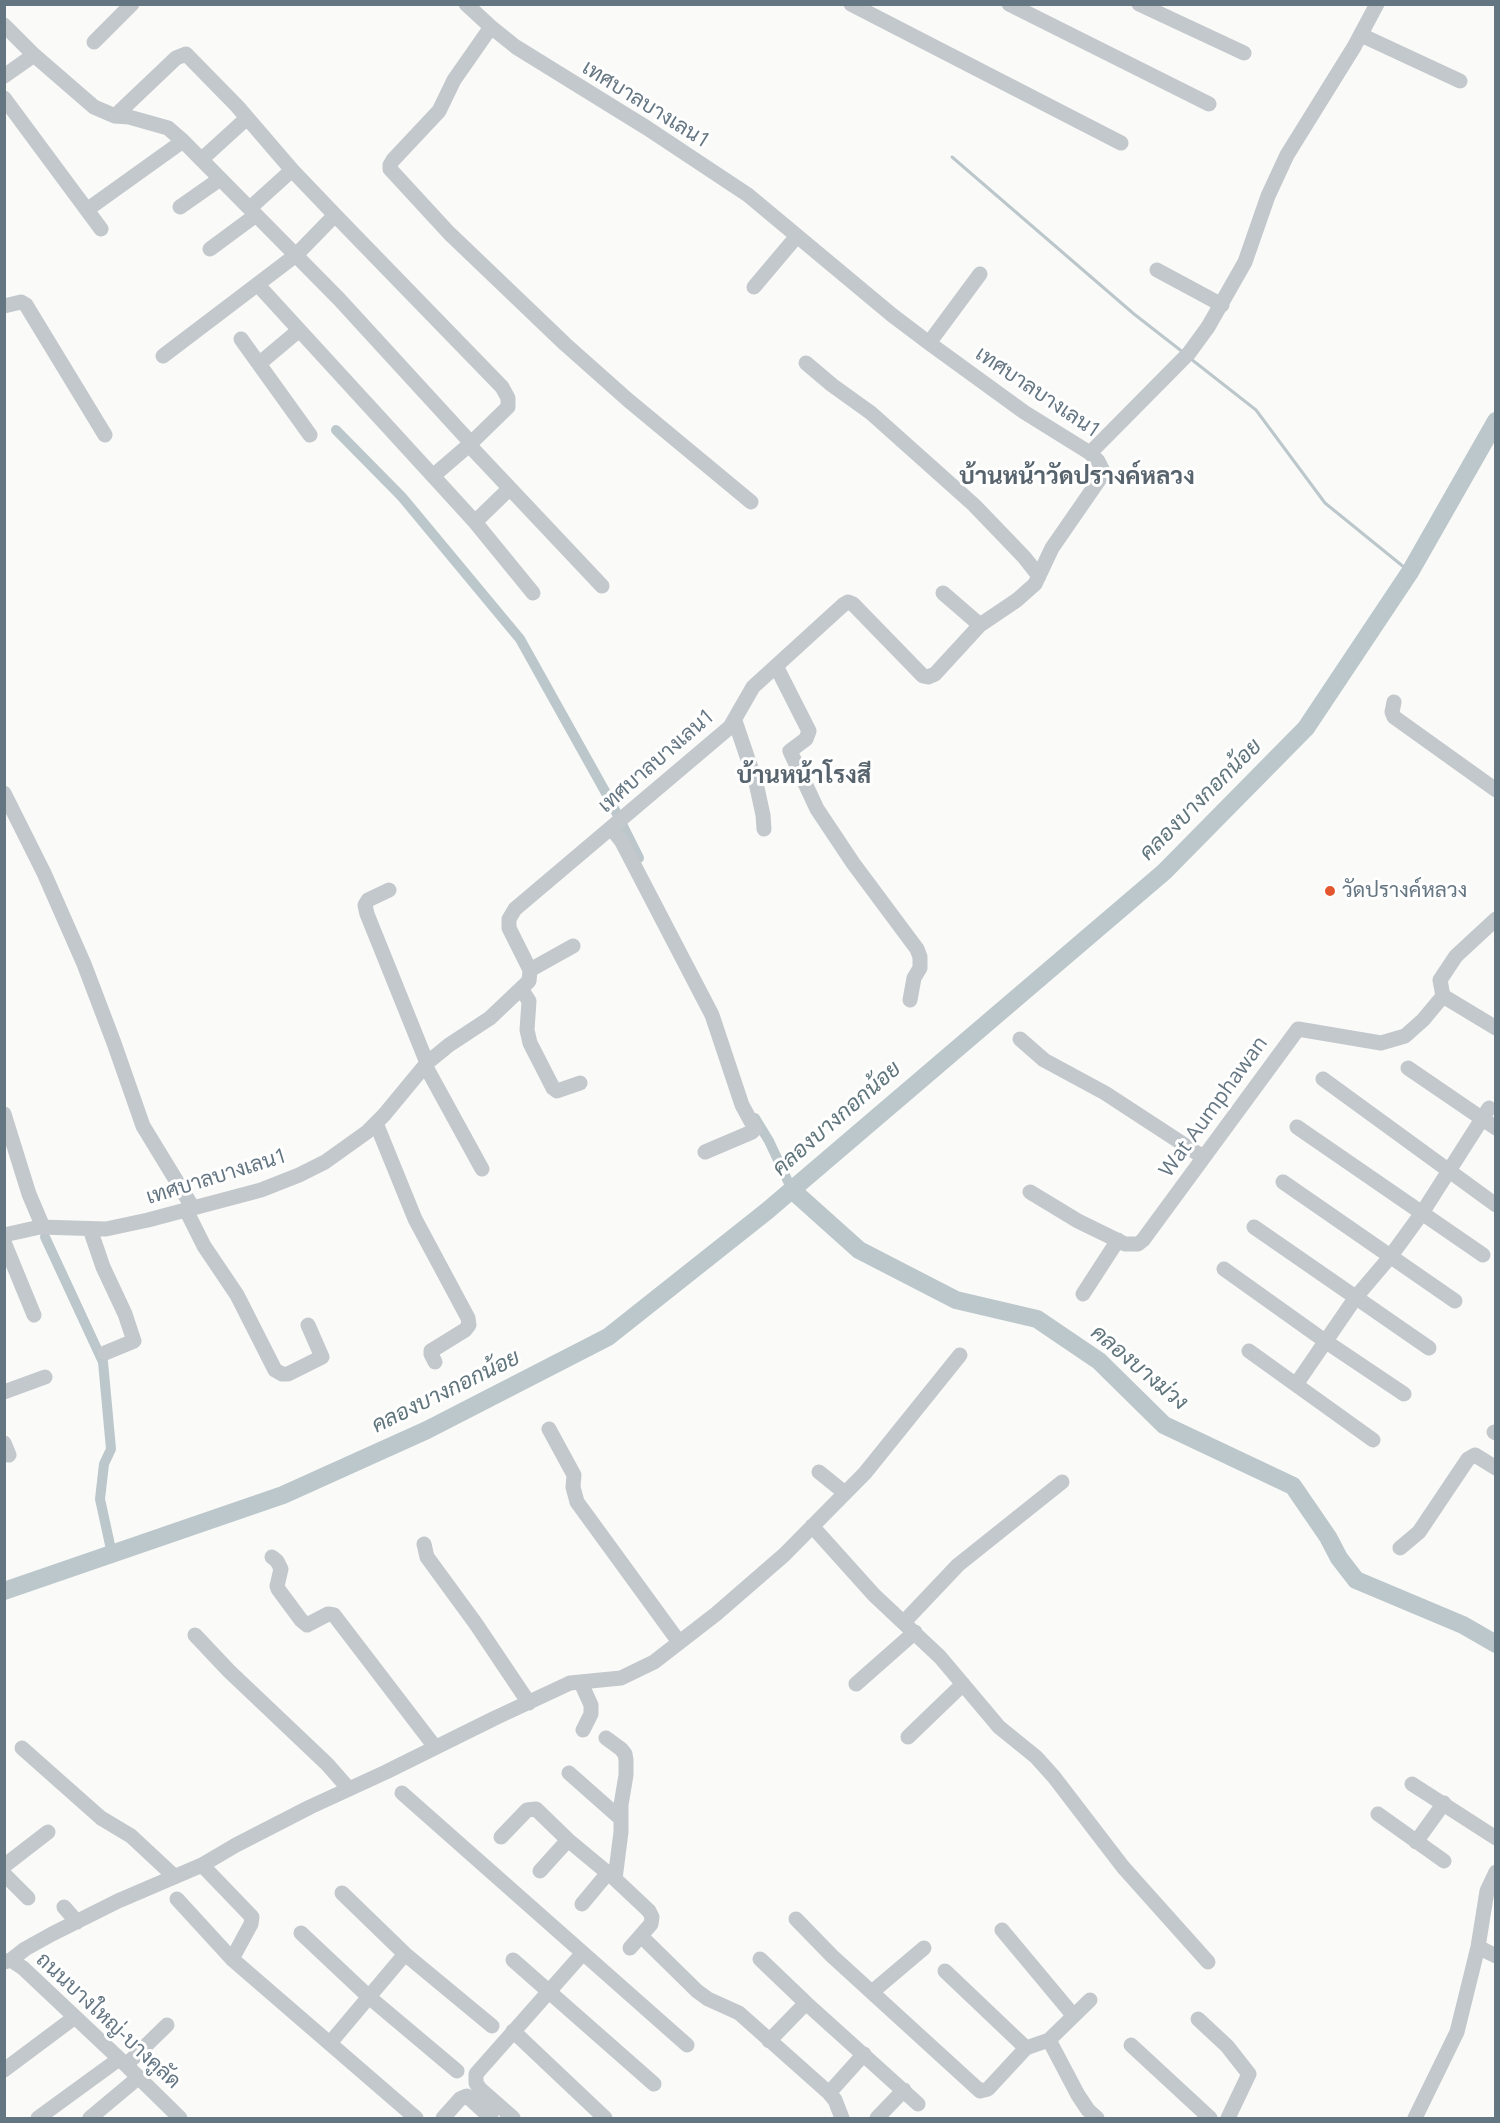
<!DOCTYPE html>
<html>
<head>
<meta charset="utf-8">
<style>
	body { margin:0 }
	#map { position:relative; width:1500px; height:2123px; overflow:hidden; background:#fafaf8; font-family:"Open Sans",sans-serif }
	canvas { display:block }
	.frame { position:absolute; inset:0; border:6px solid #657683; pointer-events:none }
</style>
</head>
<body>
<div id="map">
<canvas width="1500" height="2123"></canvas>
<div class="frame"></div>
</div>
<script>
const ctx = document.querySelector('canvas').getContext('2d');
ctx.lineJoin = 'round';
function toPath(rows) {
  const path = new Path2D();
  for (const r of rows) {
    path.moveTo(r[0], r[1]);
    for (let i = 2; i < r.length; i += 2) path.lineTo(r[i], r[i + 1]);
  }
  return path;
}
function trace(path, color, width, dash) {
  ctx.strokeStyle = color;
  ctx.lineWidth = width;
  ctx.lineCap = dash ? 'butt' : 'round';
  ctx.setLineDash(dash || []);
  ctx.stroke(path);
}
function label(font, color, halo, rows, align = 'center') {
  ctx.font = font + ' "Open Sans",Sarabun,sans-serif';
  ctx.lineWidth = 6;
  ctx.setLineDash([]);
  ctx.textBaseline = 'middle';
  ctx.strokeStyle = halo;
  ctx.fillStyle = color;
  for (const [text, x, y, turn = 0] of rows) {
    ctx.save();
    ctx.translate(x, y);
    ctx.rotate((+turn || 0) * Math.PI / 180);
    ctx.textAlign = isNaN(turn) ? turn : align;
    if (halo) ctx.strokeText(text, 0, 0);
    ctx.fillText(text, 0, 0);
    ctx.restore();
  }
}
trace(toPath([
	[952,157,1134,314,1184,353],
	[1191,359,1256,410,1325,503,1410,572]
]), '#bbc7cb', 3);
trace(toPath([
	[336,430,402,497,520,639,611,802,639,858],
	[755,1118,769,1141,792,1190],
	[45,1237,103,1362,111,1449,104,1464,100,1499,112,1554]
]), '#bbc7cb', 10);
trace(toPath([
	[792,1190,859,1250,956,1300,1037,1319,1099,1361,1164,1425,1293,1486,1328,1537,1339,1558,1356,1580,1463,1625,1496,1644],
	[4,1591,283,1495,427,1430,608,1337,767,1211,1164,872,1306,728,1410,572,1496,421]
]), '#bbc7cb', 18);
trace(toPath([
	[851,4,1121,143],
	[1009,4,1209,104],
	[1139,4,1244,53],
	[4,25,34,55,94,107,115,116,129,117,168,128,183,141,339,299,471,443],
	[491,27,454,80,439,111,393,160,390,165,390,169,449,233,565,344,628,400,751,502],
	[1361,35,1460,81],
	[94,42,132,4],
	[4,76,34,55],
	[4,98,101,229],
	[115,116,176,58,186,54,237,106,292,170,335,215,296,255,163,356],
	[202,159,247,118],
	[180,207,220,179],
	[250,208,292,170],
	[88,209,183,141],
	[210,249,256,215],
	[1157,270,1222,305],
	[258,285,433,476,469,445,508,407,508,398,502,387,335,215],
	[754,287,797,236],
	[4,306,21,302,26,305,105,435],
	[241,339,310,435],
	[929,343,980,274],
	[260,363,298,331],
	[806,363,832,385,871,413,974,505,1024,557,1039,576],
	[469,445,602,586],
	[1090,453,1189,353,1208,327,1245,262,1268,196,1287,155,1354,47,1377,4],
	[433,476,475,522,533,593],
	[475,522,509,489],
	[943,593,980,625],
	[776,666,809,731,806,739,790,751,817,809,853,863,917,949,920,957,920,968,914,978,910,1000],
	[1394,702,1392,712,1394,717,1496,790],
	[735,721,756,783,763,815,764,829],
	[4,793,44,873,84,964,114,1043,143,1126,193,1208],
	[612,829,622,842,712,1015,742,1105,755,1129,752,1132,705,1152],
	[389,890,368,900,365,905,367,914,427,1063],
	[530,970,573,946],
	[522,990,529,1001,527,1030,530,1043,553,1088,557,1091,580,1083],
	[1443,996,1440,980,1456,956,1496,919],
	[1443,996,1496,1028],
	[1020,1039,1044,1060,1105,1093,1203,1157],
	[425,1065,482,1169],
	[1408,1068,1496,1128],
	[1323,1079,1496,1205],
	[4,1114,29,1194,43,1227],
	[376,1123,415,1219,468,1318,469,1325,465,1330,431,1351,431,1354,435,1362],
	[1297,1127,1483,1255],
	[1283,1182,1455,1301],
	[1030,1192,1078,1221,1125,1244,1138,1244,1143,1240,1298,1029,1381,1043,1405,1036,1423,1020,1443,996],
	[186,1210,204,1246,237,1295,275,1370,282,1374,288,1374,322,1357,308,1325],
	[1254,1227,1429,1348],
	[90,1229,103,1267,125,1314,134,1341,105,1353],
	[4,1235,40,1227,106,1229,148,1220,261,1190,299,1175,325,1162,367,1132,384,1115,427,1063,449,1045,490,1018,529,981,530,970,509,928,509,919,515,909,730,727,753,687,843,605,848,602,853,604,923,676,928,677,935,674,980,625,1017,600,1035,584,1052,548,1099,480,1103,471,1098,461,1090,453,1024,412,929,343,892,315,748,195,647,128,516,47,491,27,466,4],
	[4,1242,34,1315],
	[1224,1269,1325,1341,1404,1394],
	[1083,1294,1118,1240],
	[1249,1351,1373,1440],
	[1297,1383,1356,1297,1390,1257,1422,1213,1489,1108],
	[4,1392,45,1377],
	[549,1429,574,1475,573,1487,577,1502,679,1642],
	[1494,1432,1496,1433],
	[4,1443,9,1455],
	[819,1472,845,1493],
	[812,1526,874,1595,940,1657,999,1727,1036,1757,1054,1777,1123,1867,1208,1962],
	[424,1544,427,1557,476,1624,529,1703],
	[1400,1548,1419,1532,1468,1459,1475,1455,1496,1468],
	[272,1557,277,1561,281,1569,277,1586,278,1589,301,1620,307,1625,328,1614,334,1615,435,1747],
	[904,1622,958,1565,1062,1482],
	[195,1635,229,1671,327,1764,349,1789],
	[581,1683,591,1705,591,1714,583,1730],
	[856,1684,915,1632],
	[908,1737,963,1684],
	[606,1738,621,1749,625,1754,626,1760,626,1775,621,1805,621,1832,615,1879,649,1911,652,1917,651,1924,630,1948],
	[22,1748,101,1818,131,1836,175,1877],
	[569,1773,621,1819],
	[1412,1784,1496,1838],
	[402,1793,687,2045],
	[1378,1814,1444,1861],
	[501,1837,527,1810,536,1809,568,1840,615,1879],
	[1416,1842,1444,1803],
	[202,1865,252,1917,251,1924,232,1959,416,2118],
	[4,1866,48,1832],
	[540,1871,568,1840],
	[4,1874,28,1898],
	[342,1893,405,1954,492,2026],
	[177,1899,232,1959],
	[582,1904,607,1874],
	[64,1907,77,1922],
	[796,1919,832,1956,980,2091,988,2089,1026,2048,1049,2040,1090,2000],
	[1002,1930,1073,2015],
	[301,1933,369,1997,457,2071],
	[641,1936,697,1991,708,1999,739,2013,829,2093,835,2100,842,2118],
	[1478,1947,1496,1956],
	[760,1959,806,2003,918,2104],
	[11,1960,25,1949,52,1934,118,1901,202,1865,236,1845,310,1807,386,1772,495,1718,570,1683,621,1678,654,1662,716,1614,784,1555,865,1473,960,1355],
	[513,1960,654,2084],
	[4,1962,11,1960,23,1968,126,2065,180,2118],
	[945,1971,1026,2048],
	[872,1992,924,1948],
	[1198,2019,1227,2046,1249,2074,1228,2118],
	[513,2031,605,2118],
	[1049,2040,1078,2095,1088,2110,1097,2118],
	[769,2041,806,2003],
	[330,2043,405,1954],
	[1131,2045,1210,2118],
	[126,2065,167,2025],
	[4,2070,75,2017],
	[829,2093,864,2054],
	[38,2118,119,2059],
	[90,2118,139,2077],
	[443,2118,460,2099,467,2096,491,2118],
	[513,2118,480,2089,476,2083,476,2074,583,1953],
	[877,2118,904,2090],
	[1415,2118,1457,2032,1478,1947,1487,1891,1496,1872]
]), '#c3c8cc', 15);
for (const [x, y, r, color] of [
	[1330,891,6,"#e4572e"]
]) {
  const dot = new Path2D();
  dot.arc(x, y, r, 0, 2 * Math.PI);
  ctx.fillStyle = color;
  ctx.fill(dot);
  trace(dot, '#fff', 2);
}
label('21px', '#657683', '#fff', [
	["เทศบาลบางเลน1",646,105,32],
	["เทศบาลบางเลน1",1038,393,34],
	["เทศบาลบางเลน1",657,761,-41],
	["Wat Aumphawan",1214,1107,-54],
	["เทศบาลบางเลน1",217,1177,-17],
	["ถนนบางใหญ่-บางคูลัด",108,2021,43]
]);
label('21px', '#657683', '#fff', [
	["วัดปรางค์หลวง",1342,891]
], 'left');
label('italic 22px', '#60757c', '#fff', [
	["คลองบางกอกน้อย",1201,800,-45],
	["คลองบางกอกน้อย",837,1119,-41],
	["คลองบางม่วง",1139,1368,40],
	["คลองบางกอกน้อย",446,1392,-26]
]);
label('bold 24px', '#57646e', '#fff', [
	["บ้านหน้าวัดปรางค์หลวง",1077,477],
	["บ้านหน้าโรงสี",804,776]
]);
</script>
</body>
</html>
